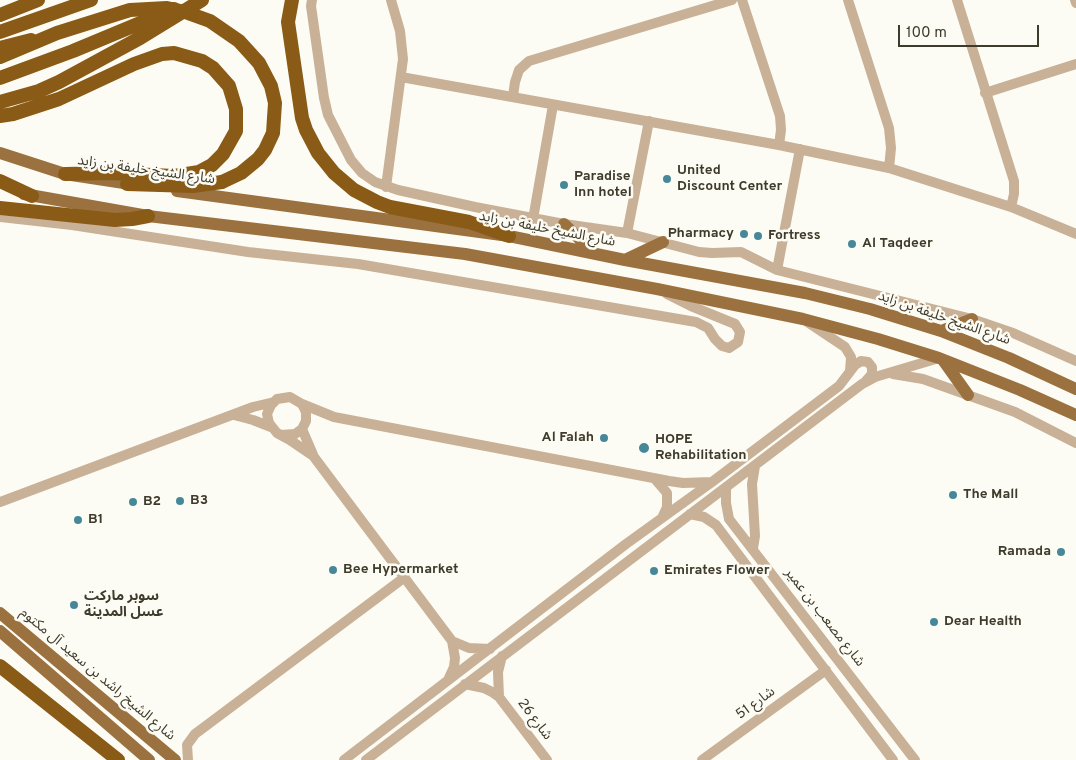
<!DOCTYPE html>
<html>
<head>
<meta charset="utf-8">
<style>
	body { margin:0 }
	#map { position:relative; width:1076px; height:760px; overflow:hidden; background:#fdfcf4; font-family:Overpass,sans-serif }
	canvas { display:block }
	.scale { position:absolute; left:898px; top:25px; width:141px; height:22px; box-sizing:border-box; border:2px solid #3f3b2c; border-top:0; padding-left:6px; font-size:15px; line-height:18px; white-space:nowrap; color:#3f3b2c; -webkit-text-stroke:4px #fdfcf4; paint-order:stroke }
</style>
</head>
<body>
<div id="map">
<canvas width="1076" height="760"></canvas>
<div class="scale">100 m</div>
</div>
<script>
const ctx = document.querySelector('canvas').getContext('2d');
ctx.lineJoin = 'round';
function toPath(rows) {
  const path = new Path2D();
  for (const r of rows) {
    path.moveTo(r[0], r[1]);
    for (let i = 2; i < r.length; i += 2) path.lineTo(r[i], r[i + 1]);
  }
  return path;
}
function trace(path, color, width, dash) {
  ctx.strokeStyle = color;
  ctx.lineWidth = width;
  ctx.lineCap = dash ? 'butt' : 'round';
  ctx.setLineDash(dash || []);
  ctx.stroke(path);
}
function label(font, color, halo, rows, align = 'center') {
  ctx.font = font + ' Overpass,"Noto Sans Arabic",sans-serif';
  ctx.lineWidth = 5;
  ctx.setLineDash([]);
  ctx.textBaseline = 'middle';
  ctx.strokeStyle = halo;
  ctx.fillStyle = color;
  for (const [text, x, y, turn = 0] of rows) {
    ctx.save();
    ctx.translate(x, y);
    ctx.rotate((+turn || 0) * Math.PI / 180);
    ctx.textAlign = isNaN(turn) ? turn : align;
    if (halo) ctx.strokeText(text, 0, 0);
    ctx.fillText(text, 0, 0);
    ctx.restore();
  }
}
trace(toPath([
	[312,0,311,6,324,98,328,115,351,160,362,173,375,182,398,190,475,207,564,224,627,233,699,252,712,253,741,252,777,270,972,319,1013,333,1076,361],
	[742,0,780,116,781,130,779,145],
	[848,0,889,128,891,148,889,168],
	[957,0,1014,181,1014,194,1011,207],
	[1075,0,1076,3],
	[401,77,779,145,889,168,1011,207,1076,234],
	[985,93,1076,64],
	[513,96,515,82,519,70,529,61,732,0],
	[386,187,403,59,400,31,391,0],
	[0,217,72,225,248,252,358,264,696,322,708,328,715,339,722,346,729,348,738,342,740,332,735,324,691,306,667,294],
	[533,219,553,105],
	[627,233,649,121],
	[777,270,800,149],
	[806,321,845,347,851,357,850,371],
	[893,374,923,379,1015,412,1076,443],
	[302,404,334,417,669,481,683,483,711,482],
	[234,415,253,420,271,427],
	[302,429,314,457,452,641,455,658,454,667,448,680],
	[281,435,295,434,302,429,306,421,306,412,302,404,290,397,277,399,271,405,267,414,269,423,277,433,290,440,312,455],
	[655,479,667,493,667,507,662,518],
	[726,488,726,503,729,519,915,760],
	[0,502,253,407,274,402],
	[690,514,704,517,716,525,893,760],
	[753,548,755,536,752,484,755,466],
	[452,641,469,648,490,649],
	[465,684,484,688,492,692,499,697,547,760],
	[499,697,498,672,502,656],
	[188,760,187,745,195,734,405,577],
	[344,760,626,544,712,482,839,386,855,365,861,361,868,362,872,367,872,374,865,382],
	[366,760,862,384,875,377,939,358],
	[702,760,826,670]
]), '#c8b197', 10);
trace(toPath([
	[0,153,65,174,137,185],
	[177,191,509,236,625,260,805,293,870,309,941,331,1009,358,1076,389],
	[24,194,148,216,465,254,657,289,803,319,878,339,939,358,1020,390,1076,415],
	[564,224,594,253],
	[625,260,663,242],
	[941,331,972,319],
	[943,360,968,395],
	[0,613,175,760],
	[0,631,149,760]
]), '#9b723f', 12);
trace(toPath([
	[292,0,288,22,302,118,306,130,318,153,334,173,354,190,377,202,390,207,469,222,509,236],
	[0,15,38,0],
	[0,32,91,0],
	[0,48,31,40],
	[0,78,73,51,174,9],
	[0,102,39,91,59,82,140,38,202,0],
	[0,116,13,114,59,99,134,64,162,54,174,53,202,61,213,68,229,86,236,109,236,131,223,154,212,165,199,172,174,176,110,173,65,174],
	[0,181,32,196],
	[127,184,193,186,222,182],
	[0,208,115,220,132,219,148,216],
	[0,666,118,760]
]), '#8a5b17', 14);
trace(toPath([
	[0,57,57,33,130,10,167,8,185,12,210,21,239,41,259,63,271,86,275,103,273,133,265,150,258,159,241,173,222,182]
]), '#8a5b17', 14);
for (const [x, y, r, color] of [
	[667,179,5,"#468899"],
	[564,185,5,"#468899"],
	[744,234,5,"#468899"],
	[758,236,5,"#468899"],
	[852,244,5,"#468899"],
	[604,438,5,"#468899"],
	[644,448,6,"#468899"],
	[953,495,5,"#468899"],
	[180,501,5,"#468899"],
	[133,502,5,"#468899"],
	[78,520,5,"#468899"],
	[1061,552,5,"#468899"],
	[333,570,5,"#468899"],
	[654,571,5,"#468899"],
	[74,605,5,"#468899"],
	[934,622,5,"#468899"]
]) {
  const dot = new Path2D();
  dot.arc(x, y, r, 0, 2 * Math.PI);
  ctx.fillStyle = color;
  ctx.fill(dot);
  trace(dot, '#fdfcf4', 2);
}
label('14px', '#3f3b2c', '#fdfcf4', [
	["شارع الشيخ خليفة بن زايد",146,171,8],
	["شارع الشيخ خليفة بن زايد",547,230,11],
	["شارع الشيخ خليفة بن زايد",944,319,19],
	["شارع مصعب بن عمير",824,618,52],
	["شارع الشيخ راشد بن سعيد آل مكتوم",97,675,40],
	["شارع 51",756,704,-36],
	["شارع 26",534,720,53]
]);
label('bold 14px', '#3f3b2c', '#fdfcf4', [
	["United",677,171],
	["Discount Center",677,187],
	["Paradise",574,177],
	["Inn hotel",574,193],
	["Pharmacy",734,234,"right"],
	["Fortress",768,236],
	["Al Taqdeer",862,244],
	["Al Falah",594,438,"right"],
	["HOPE",655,440],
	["Rehabilitation",655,456],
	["The Mall",963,495],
	["B3",190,501],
	["B2",143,502],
	["B1",88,520],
	["Ramada",1051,552,"right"],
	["Bee Hypermarket",343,570],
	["Emirates Flower",664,571],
	["سوبر ماركت",84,597],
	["عسل المدينة",84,613],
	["Dear Health",944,622]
], 'left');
</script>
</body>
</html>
